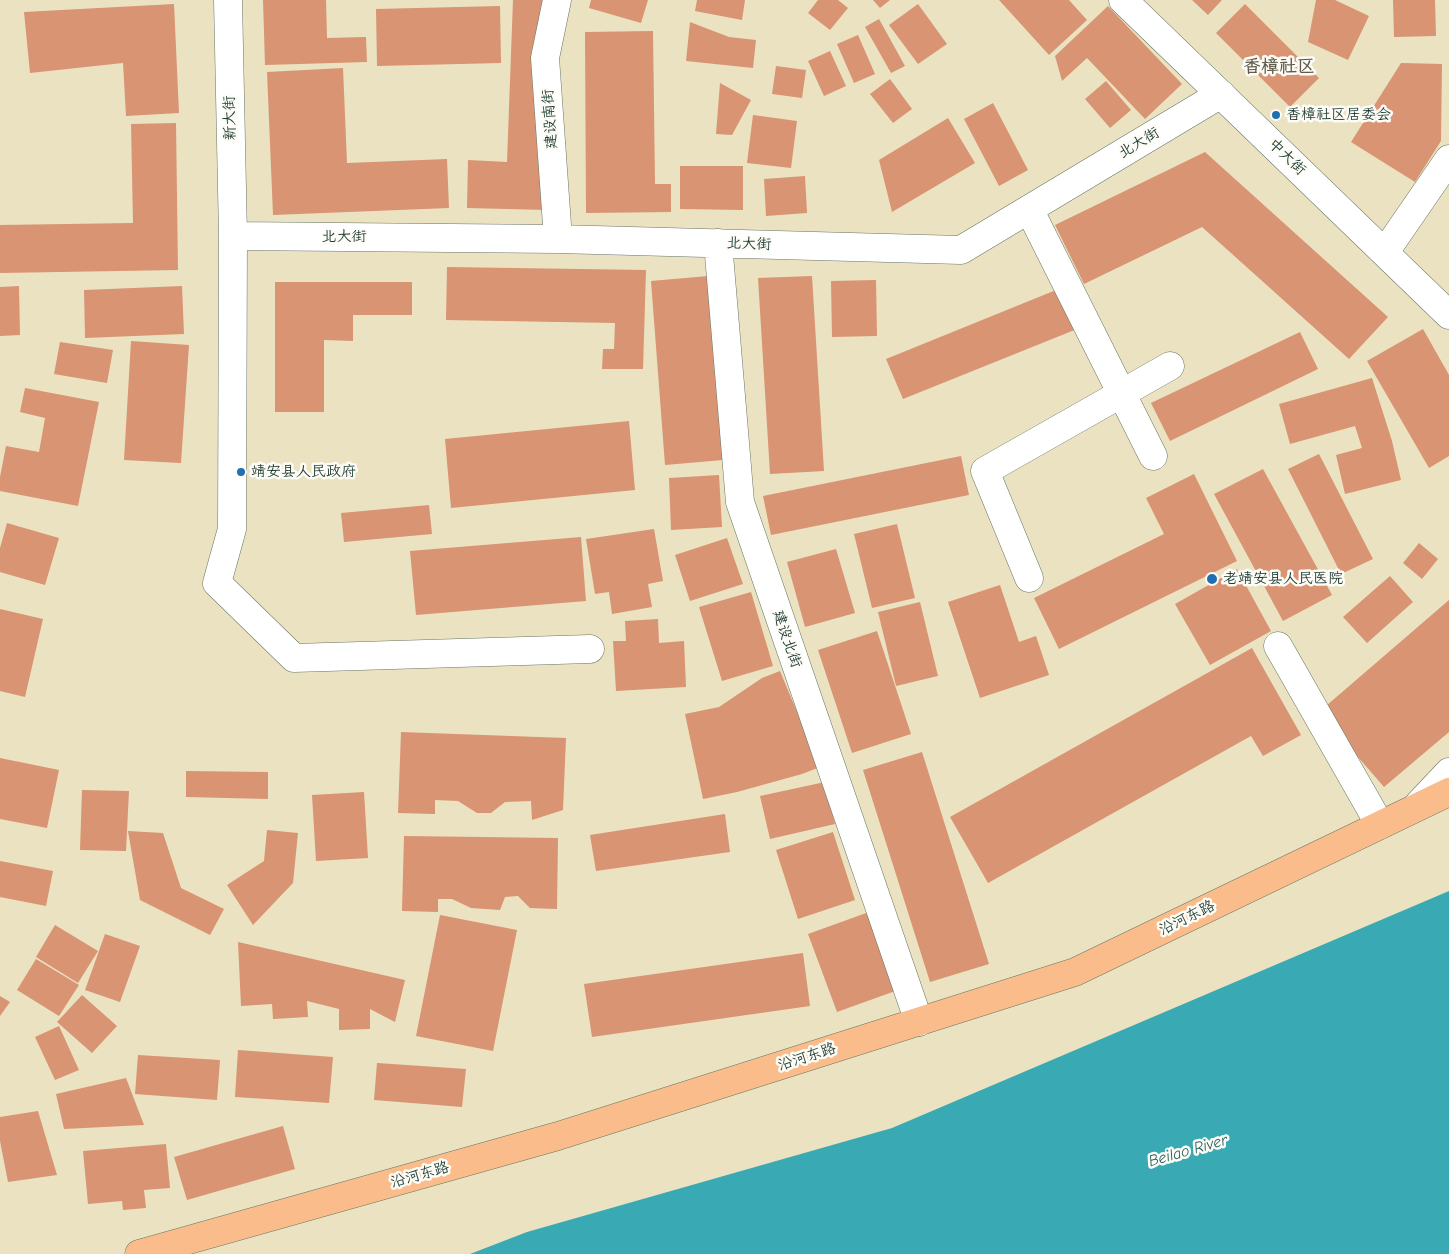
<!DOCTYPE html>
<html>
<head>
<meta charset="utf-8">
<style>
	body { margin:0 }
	canvas { display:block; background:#eae2c0 }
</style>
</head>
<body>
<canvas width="1449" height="1254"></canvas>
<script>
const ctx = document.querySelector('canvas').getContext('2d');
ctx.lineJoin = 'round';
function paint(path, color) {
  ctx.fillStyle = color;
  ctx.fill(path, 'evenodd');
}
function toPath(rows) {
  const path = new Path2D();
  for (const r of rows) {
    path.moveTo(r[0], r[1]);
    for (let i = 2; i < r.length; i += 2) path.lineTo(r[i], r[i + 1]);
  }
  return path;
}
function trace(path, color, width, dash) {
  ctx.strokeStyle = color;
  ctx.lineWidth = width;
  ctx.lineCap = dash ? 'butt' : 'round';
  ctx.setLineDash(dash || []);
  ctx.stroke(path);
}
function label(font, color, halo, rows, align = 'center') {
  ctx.font = font + ' "Comic Neue","LXGW WenKai TC",sans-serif';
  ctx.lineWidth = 5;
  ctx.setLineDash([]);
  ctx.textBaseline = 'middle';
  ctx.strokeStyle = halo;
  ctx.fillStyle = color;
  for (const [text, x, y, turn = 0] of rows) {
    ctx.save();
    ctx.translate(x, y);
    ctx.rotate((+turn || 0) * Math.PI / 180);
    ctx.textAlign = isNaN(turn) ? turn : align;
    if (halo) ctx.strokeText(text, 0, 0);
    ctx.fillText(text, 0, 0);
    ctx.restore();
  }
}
paint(toPath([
	[1449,891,1449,1254,470,1254,527,1232,892,1128]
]), '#39aab4');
paint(toPath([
	[263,0,326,0,327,38,366,37,367,62,265,65],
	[513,0,546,0,547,210,467,208,468,160,507,162],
	[591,0,648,0,641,23,589,8],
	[697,0,745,0,742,20,695,11],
	[818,0,838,0,848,8,830,30,808,13],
	[873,0,890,0,880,8],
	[999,0,1069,0,1087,20,1049,55],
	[1192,0,1222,0,1208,15],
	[1316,0,1335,0,1369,16,1348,60,1308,42],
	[1393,0,1435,0,1436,36,1394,37],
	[174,4,179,113,126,116,123,63,30,73,24,12],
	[918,4,947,44,918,64,889,25],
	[1245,4,1319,78,1290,107,1216,33],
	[500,6,501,63,377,66,376,9],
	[1108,6,1182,84,1145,119,1087,58,1062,81,1055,56],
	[879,19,905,66,891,73,865,27],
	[690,22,729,37,756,40,753,68,686,61],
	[653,31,655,184,671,184,671,212,586,213,585,32],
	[858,35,875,74,854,83,837,44],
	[830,51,846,86,824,96,808,61],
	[1401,63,1442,64,1441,141,1415,182,1351,142],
	[776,66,806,70,802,98,772,94],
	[343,68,347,163,447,159,449,208,273,215,267,72],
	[890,79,912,109,893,123,870,94],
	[1106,81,1131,110,1110,128,1085,99],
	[720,83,751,100,732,135,716,134],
	[993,103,1028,170,999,186,964,119],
	[753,115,797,121,791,168,747,163],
	[948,118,975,163,892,212,879,160],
	[176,123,178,270,0,273,0,225,133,223,131,124],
	[1205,152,1388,317,1349,359,1202,227,1084,284,1055,225],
	[680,166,743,166,743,210,680,209],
	[805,176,807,213,766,216,764,179],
	[447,267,646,270,643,369,602,369,603,349,614,349,615,323,446,320],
	[708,276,723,460,665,465,651,281],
	[812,276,824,471,770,474,758,278],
	[876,280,877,336,832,337,831,281],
	[275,282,412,282,412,315,353,315,353,341,324,340,324,412,275,412],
	[19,286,20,335,0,336,0,287],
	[182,286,184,334,85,338,84,290],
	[1061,288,1077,329,903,399,886,359],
	[1423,329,1449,375,1449,456,1429,468,1367,361],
	[1300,332,1318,369,1170,441,1151,403],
	[131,341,189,345,181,463,124,460],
	[60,342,113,350,107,383,54,374],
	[1372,378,1392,441,1401,480,1345,494,1336,455,1362,448,1355,426,1290,444,1279,404],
	[25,388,99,402,78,506,0,491,0,477,6,446,39,452,45,418,20,412],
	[629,421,635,490,451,508,445,439],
	[1319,454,1373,559,1341,574,1288,469],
	[961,456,969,495,771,535,763,496],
	[1263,469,1332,595,1283,621,1214,494],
	[1194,474,1237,561,1059,649,1034,598,1164,534,1146,498],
	[719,475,722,527,671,530,669,478],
	[429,505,432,534,344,542,341,513],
	[7,523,59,538,45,585,0,572,0,548],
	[897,524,915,598,872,608,854,534],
	[654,529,663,581,648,584,652,607,612,614,609,592,595,594,586,539],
	[581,537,586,601,416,615,410,551],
	[727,538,743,584,690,601,675,555],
	[1419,543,1438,559,1422,579,1403,563],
	[836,549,855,613,805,627,787,562],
	[1237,569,1271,631,1210,665,1175,604],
	[1390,576,1413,602,1367,643,1343,617],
	[1000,585,1019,642,1036,636,1049,675,980,698,948,602],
	[751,592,773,666,722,681,699,607],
	[1449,600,1449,732,1384,787,1319,712],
	[920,602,938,676,896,686,878,612],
	[0,609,43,619,25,697,0,691],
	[658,619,659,643,684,641,686,687,616,691,613,641,626,641,625,621],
	[877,631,911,734,852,753,818,650],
	[1252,648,1301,735,1263,756,1251,736,988,883,950,817],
	[780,671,820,767,802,774,737,792,703,799,685,714,719,707,762,678],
	[401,732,566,738,563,810,532,820,531,801,505,802,491,813,477,813,458,801,435,800,435,814,398,813],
	[922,752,989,964,930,982,863,770],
	[0,758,59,770,47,828,0,819],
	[186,771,268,772,268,799,186,797],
	[825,782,835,824,770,839,760,796],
	[82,790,129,791,126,851,80,850],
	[364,792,368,858,316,861,312,795],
	[725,814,730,852,596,871,590,835],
	[267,830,298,833,293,883,253,925,227,885,264,861],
	[128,831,163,833,181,888,224,909,210,935,140,900],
	[833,832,855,900,798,919,776,850],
	[404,836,558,838,557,909,530,908,518,896,505,897,500,910,471,908,452,899,438,899,438,912,402,911],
	[0,861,53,871,46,906,0,897],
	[869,912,898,990,837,1012,808,934],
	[440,915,517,930,493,1051,416,1036],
	[55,925,98,951,78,983,36,957],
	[105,934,140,946,120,1002,85,990],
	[238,942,405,980,395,1022,370,1009,370,1029,339,1030,339,1009,307,1001,308,1017,273,1019,272,1004,241,1006],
	[803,953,810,1006,592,1037,584,984],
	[36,959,79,985,59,1016,17,990],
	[82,995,117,1026,92,1053,57,1022],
	[0,996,10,1002,0,1016],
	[59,1026,79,1070,55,1080,35,1037],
	[238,1050,333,1057,329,1103,235,1097],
	[138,1055,220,1060,217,1100,135,1094],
	[377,1063,466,1069,462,1107,374,1100],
	[126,1078,144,1125,64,1129,56,1094],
	[38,1111,57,1175,8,1182,0,1141,0,1117],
	[283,1126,295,1169,187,1200,174,1157],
	[166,1144,170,1188,144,1190,146,1208,123,1210,122,1201,88,1204,83,1151]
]), '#d99473');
const minor = toPath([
	[228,0,233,236,232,529,217,583,294,658,590,649],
	[557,0,545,58,558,239],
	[1123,0,1449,315],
	[1029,209,1153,456],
	[233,236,558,239,961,250,1221,94],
	[718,243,740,502,919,1022],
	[1385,252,1449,159],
	[1029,578,985,471,1170,366],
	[1278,646,1380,825],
	[1416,807,1449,772]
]);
const major = toPath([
	[139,1254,558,1136,1075,972,1449,792]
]);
trace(minor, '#667765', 29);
trace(major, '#667765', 29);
trace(minor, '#fff', 28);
trace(major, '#f9bc8a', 28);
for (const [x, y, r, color] of [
	[1276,115,5,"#1f6fb2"],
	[241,472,5,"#1f6fb2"],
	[1212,579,6,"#1f6fb2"]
]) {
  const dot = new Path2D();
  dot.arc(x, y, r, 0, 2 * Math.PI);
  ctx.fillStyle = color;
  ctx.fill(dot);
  trace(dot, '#fdfcf7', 2);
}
label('15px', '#1f3d34', '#fdfcf7', [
	["香樟社区居委会",1286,115],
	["靖安县人民政府",251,472],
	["老靖安县人民医院",1223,579]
], 'left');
label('15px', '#1f3d34', '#fdfcf7', [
	["新大街",230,118,-91],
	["建设南街",550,119,-94],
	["北大街",1139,143,-31],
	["中大街",1287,157,44],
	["北大街",344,237],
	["北大街",749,244,2],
	["建设北街",787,639,71],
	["沿河东路",1187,918,-26],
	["沿河东路",807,1057,-18],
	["沿河东路",420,1175,-16]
]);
label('italic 16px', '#286361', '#fdfcf7', [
	["Beilao River",1188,1151,-16]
]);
label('bold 18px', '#605b4a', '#fdfcf7', [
	["香樟社区",1279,67]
]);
</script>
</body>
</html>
